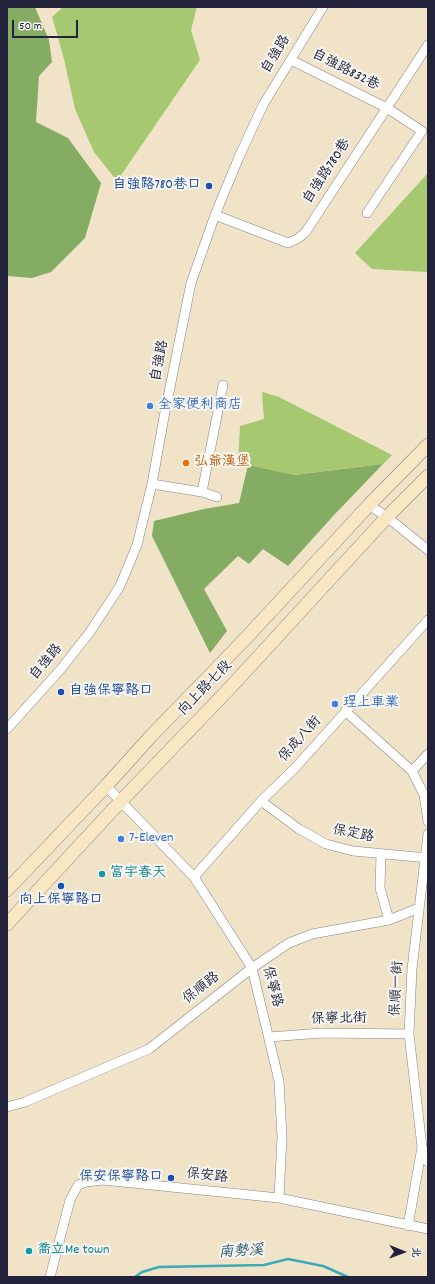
<!DOCTYPE html>
<html>
<head>
<meta charset="utf-8">
<style>
	body { margin:0 }
	#map { position:relative; width:435px; height:1284px; overflow:hidden; background:#f1e3c8; font-family:Dekko,"LXGW WenKai TC",sans-serif }
	canvas { display:block }
	.frame { position:absolute; inset:0; border:8px solid #22223b; pointer-events:none }
	.north { position:absolute; left:383px; top:1232px; width:40px; height:40px; -webkit-text-stroke:3px #f6f6f2; paint-order:stroke; rotate:91deg; font-size:11px; font-weight:700; line-height:16px; text-align:center; color:#22223b }
	.north::after { content:''; display:block; margin:auto; width:14px; height:18px; background:#22223b; clip-path:polygon(50% 0,100% 100%,50% 72%,0 100%) }
	.scale { position:absolute; left:12px; top:20px; width:66px; height:18px; box-sizing:border-box; border:2px solid #22223b; border-top:0; padding-left:5px; font-size:12px; line-height:14px; white-space:nowrap; color:#22223b; -webkit-text-stroke:3px #f6f6f2; paint-order:stroke }
</style>
</head>
<body>
<div id="map">
<canvas width="435" height="1284"></canvas>
<div class="frame"></div>
<div class="north">北</div>
<div class="scale">50 m</div>
</div>
<script>
const ctx = document.querySelector('canvas').getContext('2d');
ctx.lineJoin = 'round';
function paint(path, color) {
  ctx.fillStyle = color;
  ctx.fill(path, 'evenodd');
}
function toPath(rows) {
  const path = new Path2D();
  for (const r of rows) {
    path.moveTo(r[0], r[1]);
    for (let i = 2; i < r.length; i += 2) path.lineTo(r[i], r[i + 1]);
  }
  return path;
}
function trace(path, color, width, dash) {
  ctx.strokeStyle = color;
  ctx.lineWidth = width;
  ctx.lineCap = dash ? 'butt' : 'round';
  ctx.setLineDash(dash || []);
  ctx.stroke(path);
}
function label(font, color, halo, rows, align = 'center') {
  ctx.font = font + ' Dekko,"LXGW WenKai TC",sans-serif';
  ctx.lineWidth = 4;
  ctx.setLineDash([]);
  ctx.textBaseline = 'middle';
  ctx.strokeStyle = halo;
  ctx.fillStyle = color;
  for (const [text, x, y, turn = 0] of rows) {
    ctx.save();
    ctx.translate(x, y);
    ctx.rotate((+turn || 0) * Math.PI / 180);
    ctx.textAlign = isNaN(turn) ? turn : align;
    if (halo) ctx.strokeText(text, 0, 0);
    ctx.fillText(text, 0, 0);
    ctx.restore();
  }
}
paint(toPath([
	[63,7,197,7,191,30,200,60,117,181,94,152,75,109,64,59,52,17],
	[428,173,428,272,372,269,355,253],
	[262,392,279,397,392,455,383,464,295,475,238,463,240,426,264,419]
]), '#a5c871');
paint(toPath([
	[7,7,35,7,49,40,52,62,39,76,36,122,68,138,101,183,85,238,51,272,32,278,7,276],
	[383,464,335,514,288,566,263,549,249,564,238,556,204,589,227,631,210,653,152,536,154,521,204,509,239,503,248,465,295,475]
]), '#84ac63');
trace(toPath([
	[135,1277,142,1272,159,1267,264,1265,288,1259,323,1266,348,1277]
]), '#3babb7', 2.5);
const street = toPath([
	[291,60,387,108,422,131,367,213],
	[215,215,288,243,297,239,305,233,428,45],
	[152,484,202,492,217,497],
	[202,492,223,385],
	[369,505,387,517,428,550],
	[345,711,412,771,424,795,428,821],
	[7,729,61,669,90,632,120,586,137,545,152,484,164,417,191,283,215,215,239,157,263,105,323,7],
	[412,771,428,754],
	[106,786,194,877,252,968,279,1081,282,1137,279,1198],
	[261,801,299,829,326,844,353,851,428,858],
	[381,854,380,888,389,920],
	[194,877,261,801,295,768,428,620],
	[269,1037,322,1033,409,1034],
	[7,1107,25,1102,149,1049,252,968,289,943,312,934,389,920,419,908],
	[422,1147,428,1162],
	[408,1226,422,1147,409,1034,412,969,428,834],
	[50,1277,70,1200,78,1185,86,1182,103,1180,279,1198,428,1229]
]);
const secondary = toPath([
	[7,890,106,786,151,736,247,637,369,505,428,445],
	[7,924,121,801,227,691,387,517,428,476]
]);
trace(street, '#8a8282', 10);
trace(secondary, '#8a8282', 14);
trace(street, '#fff', 9);
trace(secondary, '#f9e7c3', 13);
for (const [x, y, r, color] of [
	[209,186,4,"#1a4fb4"],
	[150,406,4,"#3f7fe0"],
	[186,463,4,"#e8710a"],
	[61,692,4,"#1a4fb4"],
	[335,704,4,"#3f7fe0"],
	[121,839,4,"#3f7fe0"],
	[102,874,4,"#0f9aa8"],
	[61,886,4,"#1a4fb4"],
	[171,1178,4,"#1a4fb4"],
	[29,1251,4,"#0f9aa8"]
]) {
  const dot = new Path2D();
  dot.arc(x, y, r, 0, 2 * Math.PI);
  ctx.fillStyle = color;
  ctx.fill(dot);
  trace(dot, '#f6f6f2', 1.5);
}
label('14px', '#22223b', '#f6f6f2', [
	["自強路",277,55,-59],
	["自強路832巷",345,71,27],
	["自強路780巷",328,172,-57],
	["自強路",161,361,-79],
	["自強路",47,663,-50],
	["向上路七段",206,689,-46],
	["保成八街",301,740,-48],
	["保定路",353,835,11],
	["保寧路",271,987,75],
	["保順路",202,989,-38],
	["保順一街",398,989,-87],
	["保寧北街",339,1020,-1],
	["保安路",207,1177,6]
]);
label('14px', '#164399', '#f6f6f2', [
	["自強路780巷口",201,186],
	["自強保寧路口",69,692,"left"],
	["向上保寧路口",61,901,"center"],
	["保安保寧路口",163,1178]
], 'right');
label('14px', '#366cbe', '#f6f6f2', [
	["全家便利商店",158,406],
	["珵上車業",343,704],
	["7-Eleven",129,839]
], 'left');
label('14px', '#c56008', '#f6f6f2', [
	["弘爺漢堡",194,463]
], 'left');
label('14px', '#0d838f', '#f6f6f2', [
	["富宇春天",110,874],
	["喬立Me town",37,1251]
], 'left');
label('italic 15px', '#2c596d', '#f6f6f2', [
	["南勢溪",241,1253,-3]
]);
</script>
</body>
</html>
